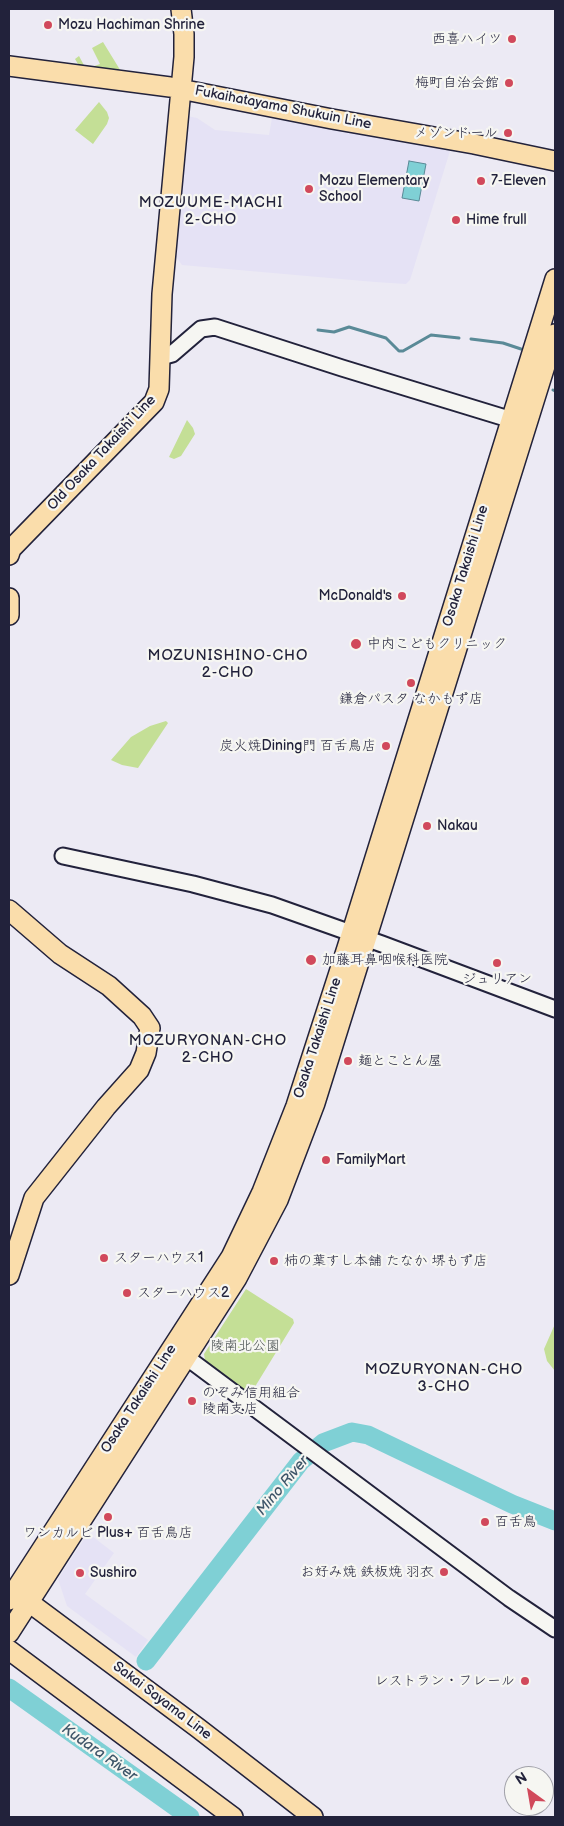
<!DOCTYPE html>
<html>
<head>
<meta charset="utf-8">
<style>
	body { margin:0 }
	#map { position:relative; width:564px; height:1826px; overflow:hidden; background:#eceaf4; font-family:"Balsamiq Sans",sans-serif }
	canvas { display:block }
	.frame { position:absolute; inset:0; border:10px solid #22223b; pointer-events:none }
	.north { position:absolute; left:504px; top:1766px; width:50px; height:50px; box-sizing:border-box; background:#f6f6f2; border:1px solid #a1a1a9; border-radius:50%; rotate:328deg; font-size:14px; font-weight:700; line-height:20px; text-align:center; color:#22223b }
	.north::after { content:''; display:block; margin:auto; width:18px; height:22px; background:#d1495b; clip-path:polygon(50% 0,100% 100%,50% 72%,0 100%) }
</style>
</head>
<body>
<div id="map">
<canvas width="564" height="1826"></canvas>
<div class="frame"></div>
<div class="north">N</div>
</div>
<script>
const ctx = document.querySelector('canvas').getContext('2d');
ctx.lineJoin = 'round';
function paint(path, color) {
  ctx.fillStyle = color;
  ctx.fill(path, 'evenodd');
}
function toPath(rows) {
  const path = new Path2D();
  for (const r of rows) {
    path.moveTo(r[0], r[1]);
    for (let i = 2; i < r.length; i += 2) path.lineTo(r[i], r[i + 1]);
  }
  return path;
}
function trace(path, color, width, dash) {
  ctx.strokeStyle = color;
  ctx.lineWidth = width;
  ctx.lineCap = dash ? 'butt' : 'round';
  ctx.setLineDash(dash || []);
  ctx.stroke(path);
}
function label(font, color, halo, rows, align = 'center') {
  ctx.font = font + ' "Balsamiq Sans","Klee One",sans-serif';
  ctx.lineWidth = 4.5;
  ctx.setLineDash([]);
  ctx.textBaseline = 'middle';
  ctx.strokeStyle = halo;
  ctx.fillStyle = color;
  for (const [text, x, y, turn = 0] of rows) {
    ctx.save();
    ctx.translate(x, y);
    ctx.rotate((+turn || 0) * Math.PI / 180);
    ctx.textAlign = isNaN(turn) ? turn : align;
    if (halo) ctx.strokeText(text, 0, 0);
    ctx.fillText(text, 0, 0);
    ctx.restore();
  }
}
paint(toPath([
	[187,116,197,118,215,130,269,135,272,118,450,151,410,280,406,284,375,282,182,265,174,254],
	[88,1533,114,1553,85,1594,148,1640,136,1657,67,1606,58,1579]
]), '#e5e2f5');
paint(toPath([
	[103,42,122,73,81,69,75,59,79,56,86,69,100,64,92,48],
	[99,102,107,112,109,118,107,124,93,144,75,130],
	[187,420,193,428,195,434,181,456,174,459,169,457],
	[166,721,168,723,138,768,122,765,111,760,131,737,150,726],
	[246,1289,293,1319,294,1323,253,1390,246,1392,205,1360,204,1354],
	[555,1324,555,1371,547,1361,544,1349]
]), '#c4df96');
const water = toPath([
	[409,161,426,164,419,201,402,198,409,161]
]);
paint(water, '#7fd0d5');
trace(water, '#5a8a97', 1);
trace(toPath([
	[318,330,334,332,349,327,386,338,399,351,403,351,431,335,459,338],
	[471,339,503,343,521,349],
	[553,390,555,391]
]), '#5a8a97', 3);
trace(toPath([
	[146,1661,301,1461,323,1443,352,1432,368,1435,512,1504,555,1521],
	[9,1688,190,1817]
]), '#7fd0d5', 19);
const minor = toPath([
	[161,357,172,354,201,329,215,327,342,368,512,420],
	[63,856,193,884,272,905,382,944,555,1009],
	[178,1351,509,1598,555,1629]
]);
const major = toPath([
	[9,66,170,87,332,119,474,144,555,161],
	[9,555,11,549,154,402,159,389,162,294,184,57,184,34,181,9],
	[9,598,9,615],
	[9,910,60,954,109,986,142,1016,150,1028,146,1053,139,1070,106,1107,34,1198,9,1275],
	[18,1594,198,1728,313,1817],
	[9,1600,231,1257,262,1192,296,1106,347,948,555,279],
	[9,1633,237,1278,278,1200,315,1103,555,334],
	[9,1650,233,1817]
]);
trace(minor, '#22223b', 19);
trace(major, '#22223b', 22);
trace(minor, '#f6f6f2', 15);
trace(major, '#faddab', 19);
for (const [x, y, r, color] of [
	[48,25,5,"#d1495b"],
	[512,39,5,"#d1495b"],
	[509,83,5,"#d1495b"],
	[508,133,5,"#d1495b"],
	[481,181,5,"#d1495b"],
	[309,189,5,"#d1495b"],
	[456,220,5,"#d1495b"],
	[402,596,5,"#d1495b"],
	[356,644,6,"#d1495b"],
	[411,683,5,"#d1495b"],
	[386,746,5,"#d1495b"],
	[427,826,5,"#d1495b"],
	[311,960,6,"#d1495b"],
	[497,963,5,"#d1495b"],
	[348,1061,5,"#d1495b"],
	[326,1160,5,"#d1495b"],
	[104,1258,5,"#d1495b"],
	[274,1261,5,"#d1495b"],
	[127,1293,5,"#d1495b"],
	[192,1401,5,"#d1495b"],
	[108,1517,5,"#d1495b"],
	[485,1522,5,"#d1495b"],
	[444,1572,5,"#d1495b"],
	[80,1573,5,"#d1495b"],
	[525,1681,5,"#d1495b"]
]) {
  const dot = new Path2D();
  dot.arc(x, y, r, 0, 2 * Math.PI);
  ctx.fillStyle = color;
  ctx.fill(dot);
  trace(dot, '#f6f6f2', 2);
}
label('14px', '#22223b', '#f6f6f2', [
	["Mozu Hachiman Shrine",58,25],
	["西喜ハイツ",502,39,"right"],
	["梅町自治会館",499,83,"right"],
	["メゾンドール",498,133,"right"],
	["Mozu Elementary",319,181],
	["School",319,197],
	["7-Eleven",491,181],
	["Hime frull",466,220],
	["McDonald's",392,596,"right"],
	["中内こどもクリニック",367,644],
	["鎌倉パスタ なかもず店",411,699,"center"],
	["炭火焼Dining門 百舌鳥店",376,746,"right"],
	["Nakau",437,826],
	["加藤耳鼻咽喉科医院",322,960],
	["ジュリアン",497,979,"center"],
	["麺とことん屋",358,1061],
	["FamilyMart",336,1160],
	["スターハウス1",114,1258],
	["柿の葉すし本舗 たなか 堺もず店",284,1261],
	["スターハウス2",137,1293],
	["のぞみ信用組合",202,1393],
	["陵南支店",202,1409],
	["百舌鳥",495,1522],
	["ワンカルビ Plus+ 百舌鳥店",108,1533,"center"],
	["お好み焼 鉄板焼 羽衣",434,1572,"right"],
	["Sushiro",90,1573],
	["レストラン・フレール",515,1681,"right"]
], 'left');
label('14px', '#22223b', '#f6f6f2', [
	["Fukaihatayama Shukuin Line",283,108,11],
	["Old Osaka Takaishi Line",102,453,-47],
	["Osaka Takaishi Line",466,566,-73],
	["Osaka Takaishi Line",318,1038,-72],
	["Osaka Takaishi Line",139,1399,-57],
	["Sakai Sayama Line",162,1701,37]
]);
label('14px', '#4a5152', '#f6f6f2', [
	["陵南北公園",245,1346]
]);
ctx.letterSpacing = '1px';
label('15px', '#22223b', '#f6f6f2', [
	["MOZUUME-MACHI",211,203],
	["2-CHO",211,220],
	["MOZUNISHINO-CHO",228,656],
	["2-CHO",228,673],
	["MOZURYONAN-CHO",208,1041],
	["2-CHO",208,1058],
	["MOZURYONAN-CHO",444,1370],
	["3-CHO",444,1387]
]);
ctx.letterSpacing = '0px';
label('italic 15px', '#3e5669', '#f6f6f2', [
	["Mino River",283,1486,-50],
	["Kudara River",99,1753,35]
]);
</script>
</body>
</html>
